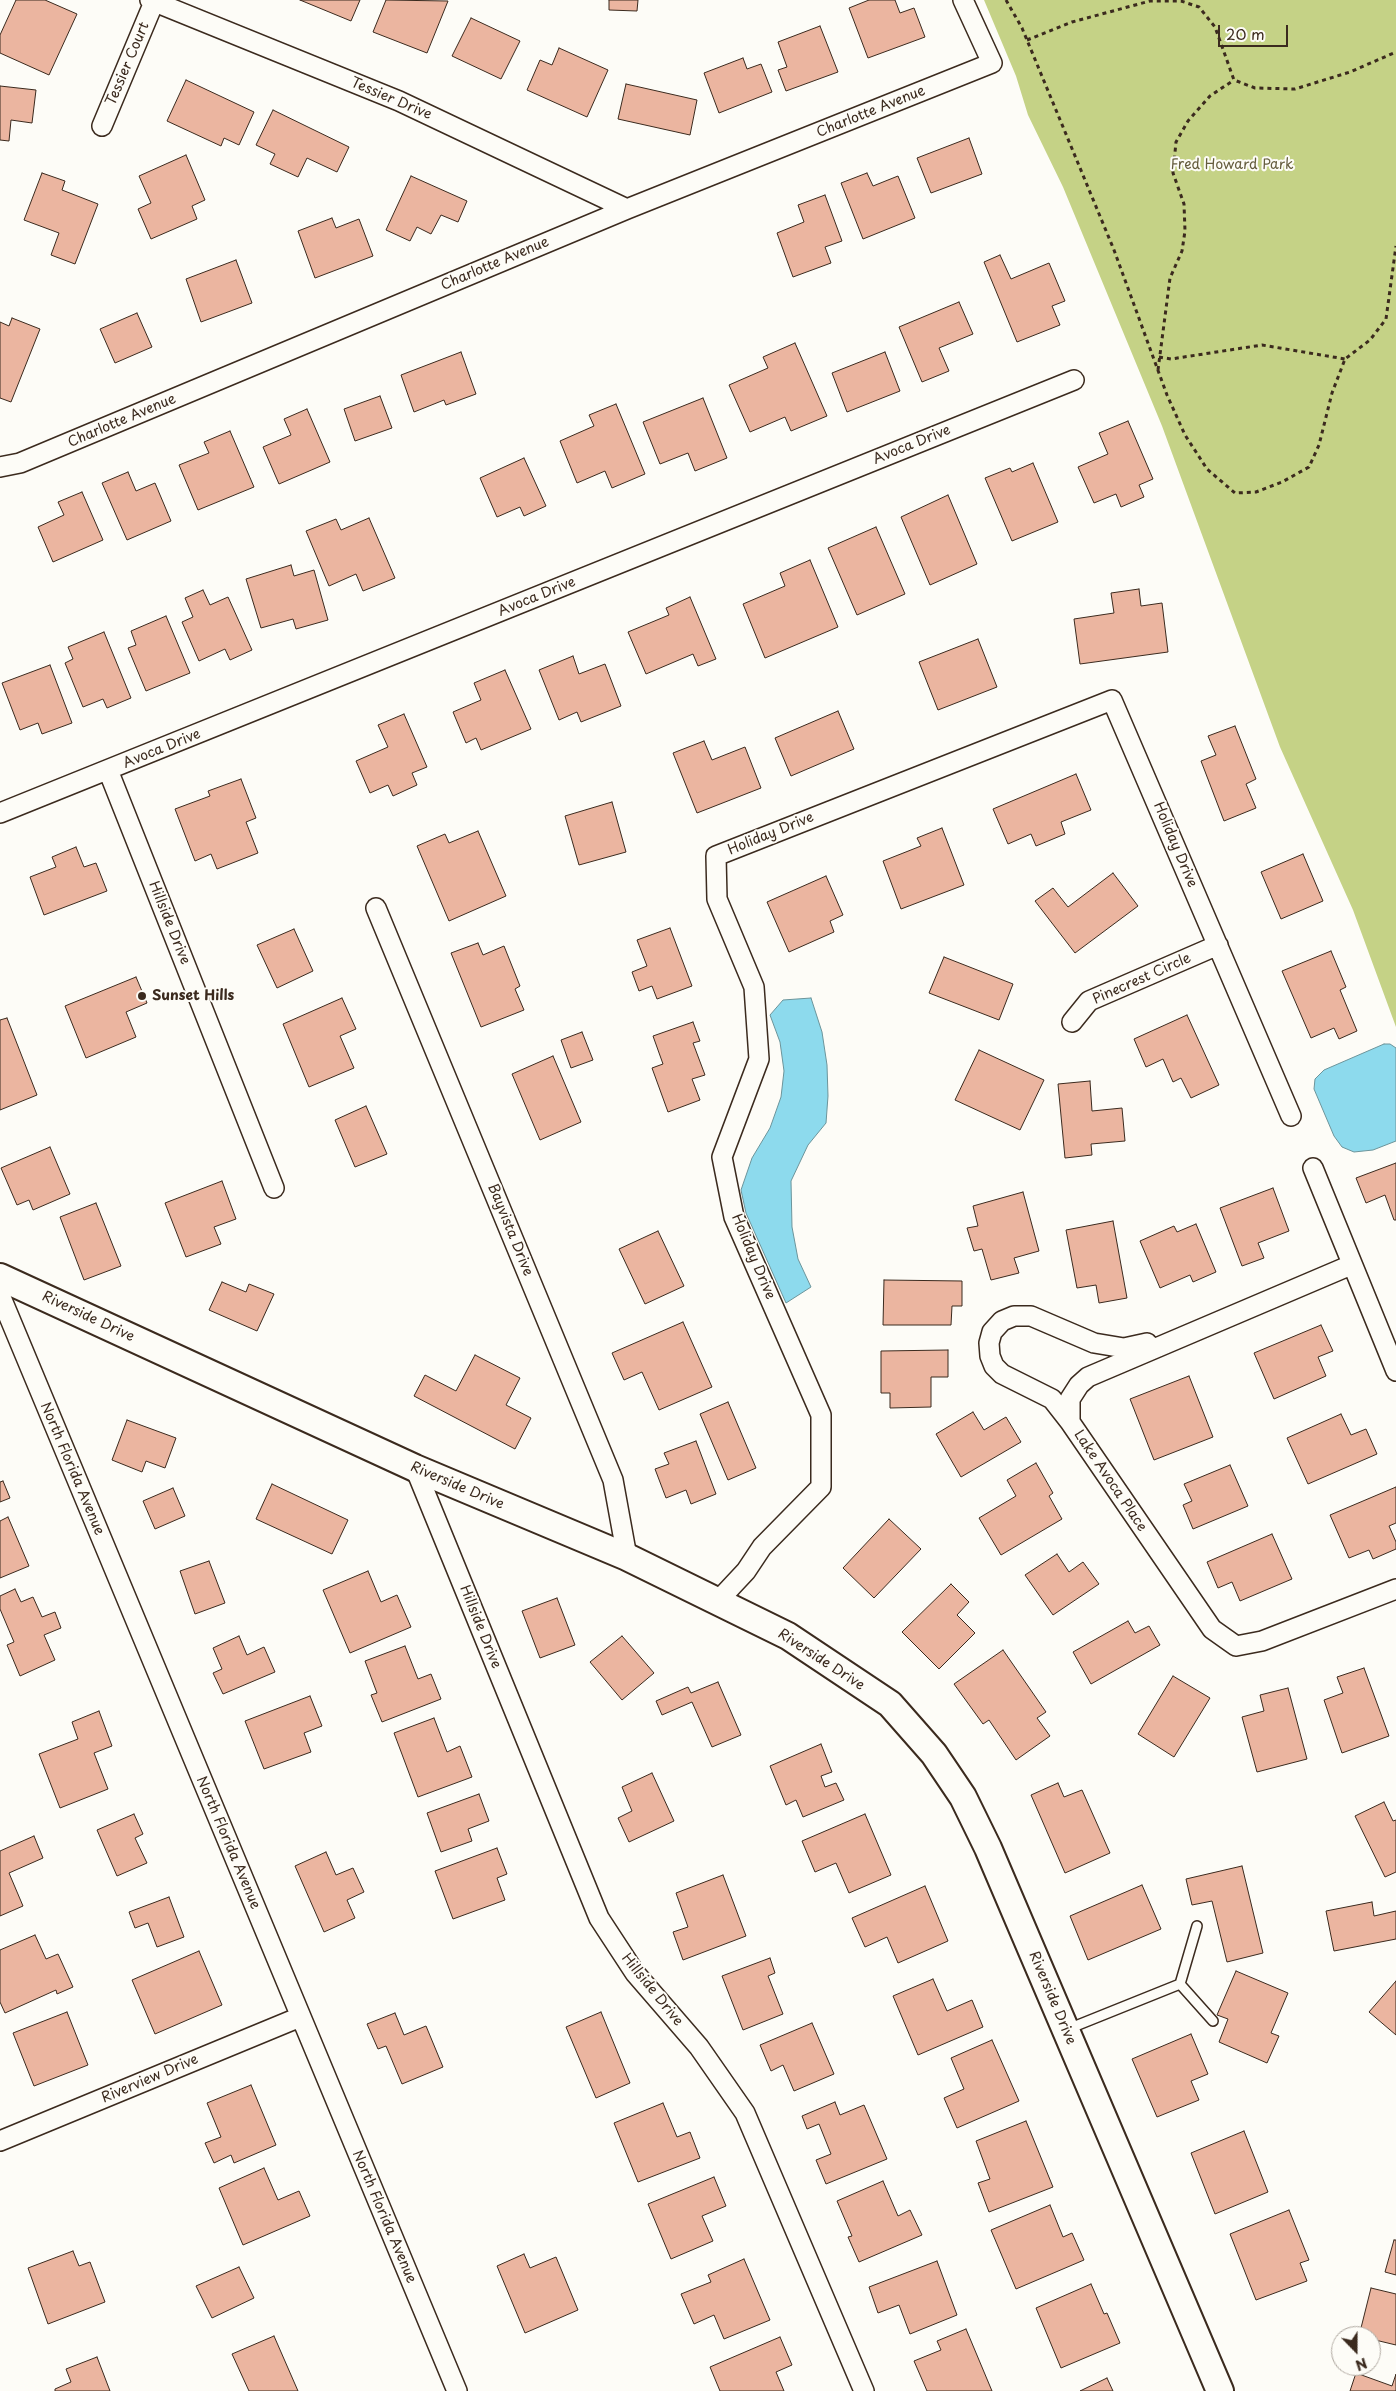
<!DOCTYPE html>
<html>
<head>
<meta charset="utf-8">
<style>
	body { margin:0 }
	#map { position:relative; width:1396px; height:2391px; overflow:hidden; background:#fdfcf7; font-family:"Playpen Sans",sans-serif }
	canvas { display:block }
	.north { position:absolute; left:1331px; top:2326px; width:50px; height:50px; box-sizing:border-box; background:#fdfcf7; border:1px solid #afa8a0; border-radius:50%; rotate:158deg; font-size:14px; font-weight:700; line-height:20px; text-align:center; color:#3b2a1e }
	.north::after { content:''; display:block; margin:auto; width:18px; height:22px; background:#3b2a1e; clip-path:polygon(50% 0,100% 100%,50% 72%,0 100%) }
	.scale { position:absolute; left:1218px; top:25px; width:70px; height:22px; box-sizing:border-box; border:2px solid #3b2a1e; border-top:0; padding-left:6px; font-size:15px; line-height:18px; white-space:nowrap; color:#3b2a1e; -webkit-text-stroke:4px #fdfcf7; paint-order:stroke }
</style>
</head>
<body>
<div id="map">
<canvas width="1396" height="2391"></canvas>
<div class="north">N</div>
<div class="scale">20 m</div>
</div>
<script>
const ctx = document.querySelector('canvas').getContext('2d');
ctx.lineJoin = 'round';
function paint(path, color) {
  ctx.fillStyle = color;
  ctx.fill(path, 'evenodd');
}
function toPath(rows) {
  const path = new Path2D();
  for (const r of rows) {
    path.moveTo(r[0], r[1]);
    for (let i = 2; i < r.length; i += 2) path.lineTo(r[i], r[i + 1]);
  }
  return path;
}
function trace(path, color, width, dash) {
  ctx.strokeStyle = color;
  ctx.lineWidth = width;
  ctx.lineCap = dash ? 'butt' : 'round';
  ctx.setLineDash(dash || []);
  ctx.stroke(path);
}
function label(font, color, halo, rows, align = 'center') {
  ctx.font = font + ' "Playpen Sans",sans-serif';
  ctx.lineWidth = 4;
  ctx.setLineDash([]);
  ctx.textBaseline = 'middle';
  ctx.strokeStyle = halo;
  ctx.fillStyle = color;
  for (const [text, x, y, turn = 0] of rows) {
    ctx.save();
    ctx.translate(x, y);
    ctx.rotate((+turn || 0) * Math.PI / 180);
    ctx.textAlign = isNaN(turn) ? turn : align;
    if (halo) ctx.strokeText(text, 0, 0);
    ctx.fillText(text, 0, 0);
    ctx.restore();
  }
}
paint(toPath([
	[984,0,1396,0,1396,1027,1353,910,1280,747,1162,426,1063,187,1028,115,1016,76]
]), '#c5d286');
const water = toPath([
	[811,998,822,1032,827,1065,828,1096,826,1123,808,1145,791,1181,792,1227,798,1259,811,1287,786,1303,746,1213,741,1190,752,1158,770,1128,781,1097,784,1071,780,1042,770,1015,783,1000,811,998],
	[1384,1044,1390,1044,1396,1048,1396,1141,1373,1150,1354,1152,1342,1147,1334,1136,1314,1089,1315,1079,1324,1070,1384,1044]
]);
paint(water, '#8ddaed');
trace(water, '#6c949a', 1);
const building = toPath([
	[16,0,45,0,77,14,49,75,0,53,0,35,16,0],
	[300,0,360,0,351,21,300,0],
	[386,0,448,1,427,53,373,32,386,0],
	[609,0,638,0,637,11,609,10,609,0],
	[869,0,895,0,900,13,914,8,925,37,868,58,849,8,869,0],
	[471,18,520,41,501,79,452,56,471,18],
	[820,26,838,72,786,91,778,70,787,67,778,42,820,26],
	[559,48,608,70,587,117,527,90,540,60,552,65,559,48],
	[743,58,747,69,761,64,772,92,719,113,704,73,743,58],
	[186,80,254,112,239,145,224,138,221,146,167,121,186,80],
	[626,84,697,100,690,135,618,119,626,84],
	[0,86,36,90,32,123,11,120,9,141,0,140,0,86],
	[273,110,349,147,337,172,307,158,298,177,270,164,275,154,256,145,273,110],
	[969,138,982,174,931,193,917,158,969,138],
	[186,155,205,200,192,206,197,219,151,239,138,209,151,203,139,176,186,155],
	[42,173,65,181,62,190,98,204,75,264,51,255,59,233,24,220,42,173],
	[867,173,873,186,898,176,915,218,863,239,841,183,867,173],
	[411,176,467,201,458,222,441,215,431,234,417,227,410,241,386,230,411,176],
	[825,195,842,241,825,247,831,263,793,277,777,233,804,222,798,205,825,195],
	[332,218,336,228,359,219,373,256,315,278,298,231,332,218],
	[1000,255,1011,279,1049,263,1065,301,1052,306,1060,325,1017,342,984,262,1000,255],
	[236,260,252,303,201,322,186,279,236,260],
	[959,302,973,334,939,348,949,371,922,382,899,327,959,302],
	[137,313,152,347,115,363,100,329,137,313],
	[12,318,40,329,11,402,0,398,0,322,9,326,12,318],
	[795,343,827,416,791,431,785,417,750,432,729,385,768,368,763,357,795,343],
	[461,352,476,394,446,405,444,400,414,412,401,375,461,352],
	[885,352,900,391,847,412,832,373,885,352],
	[380,396,392,428,355,441,344,409,380,396],
	[703,398,727,458,695,471,688,453,660,464,643,422,703,398],
	[616,404,645,474,612,488,605,471,577,483,560,441,594,426,589,415,616,404],
	[307,409,330,462,279,484,263,447,291,435,284,419,307,409],
	[1128,421,1153,479,1139,485,1144,497,1121,507,1116,494,1094,503,1078,467,1108,454,1099,433,1128,421],
	[230,431,254,487,198,510,179,465,209,453,204,442,230,431],
	[524,458,546,506,524,516,520,507,497,517,480,478,524,458],
	[1033,463,1058,522,1012,541,985,478,1010,468,1012,472,1033,463],
	[128,472,136,491,155,483,171,521,127,540,102,483,128,472],
	[82,492,103,540,53,562,38,527,64,515,58,502,82,492],
	[948,495,977,564,930,585,901,517,948,495],
	[369,518,395,578,363,591,356,574,329,586,306,531,336,519,341,530,369,518],
	[876,527,905,594,857,615,828,548,876,527],
	[810,560,838,627,765,658,743,604,785,586,780,573,810,560],
	[291,565,294,576,314,570,328,620,296,629,293,619,261,628,246,579,291,565],
	[1139,589,1141,606,1162,603,1168,652,1080,664,1074,619,1114,613,1111,593,1139,589],
	[203,590,210,605,228,597,252,650,230,660,225,649,199,661,182,622,193,617,185,598,203,590],
	[690,597,716,659,698,666,693,654,646,674,628,632,669,615,666,608,690,597],
	[166,616,190,673,146,691,128,648,136,645,131,631,166,616],
	[104,632,131,698,107,708,103,699,83,707,65,663,73,659,68,647,104,632],
	[978,639,997,687,938,710,919,662,978,639],
	[573,656,579,674,605,664,621,706,581,722,577,712,559,720,539,670,573,656],
	[50,665,72,723,42,734,38,723,20,730,2,683,50,665],
	[505,670,531,729,481,750,476,738,466,743,453,712,481,700,474,683,505,670],
	[838,711,854,749,791,776,775,738,838,711],
	[404,714,427,767,412,773,417,785,393,796,388,785,370,793,356,761,388,747,378,725,404,714],
	[1235,726,1256,779,1246,784,1256,808,1224,821,1201,761,1216,755,1208,736,1235,726],
	[704,741,712,760,745,747,761,788,697,813,673,753,704,741],
	[1076,774,1091,810,1061,822,1065,834,1036,846,1031,834,1008,844,993,809,1076,774],
	[241,779,256,818,246,822,258,853,217,869,211,854,195,861,175,809,210,796,208,791,241,779],
	[612,802,626,852,579,865,565,816,612,802],
	[942,828,964,885,901,909,883,861,921,846,917,838,942,828],
	[478,831,506,896,449,921,417,846,445,834,449,843,478,831],
	[76,847,84,867,96,863,107,891,44,915,30,877,56,867,52,857,76,847],
	[1303,854,1323,901,1281,919,1261,872,1303,854],
	[1113,873,1138,906,1075,953,1035,901,1053,888,1068,907,1113,873],
	[826,876,843,915,830,921,834,932,789,952,767,902,826,876],
	[670,928,692,986,657,999,652,986,639,991,632,972,647,966,637,940,670,928],
	[294,929,313,971,277,988,257,945,294,929],
	[478,943,483,955,504,946,520,986,515,989,524,1010,481,1027,451,953,478,943],
	[1331,951,1346,987,1340,990,1357,1031,1339,1039,1334,1028,1311,1038,1282,971,1331,951],
	[944,957,1013,984,999,1020,929,993,944,957],
	[136,977,147,1003,126,1012,136,1037,86,1058,65,1006,136,977],
	[342,998,356,1029,340,1036,354,1068,309,1087,283,1024,342,998],
	[1187,1015,1219,1085,1191,1098,1181,1078,1173,1082,1163,1059,1146,1067,1134,1039,1187,1015],
	[7,1018,37,1095,0,1110,0,1020,7,1018],
	[693,1022,700,1041,693,1043,705,1075,692,1079,700,1100,668,1112,652,1068,663,1064,653,1036,693,1022],
	[582,1032,593,1060,571,1068,561,1040,582,1032],
	[979,1050,1044,1080,1020,1130,955,1100,979,1050],
	[553,1056,581,1122,540,1140,512,1074,553,1056],
	[1090,1081,1092,1111,1122,1108,1125,1141,1091,1144,1092,1155,1065,1158,1058,1084,1090,1081],
	[366,1106,387,1154,355,1167,335,1120,366,1106],
	[50,1147,70,1194,33,1210,29,1200,17,1205,1,1168,50,1147],
	[1396,1163,1396,1220,1394,1220,1385,1195,1366,1203,1356,1178,1396,1163],
	[222,1181,236,1219,214,1227,221,1244,186,1257,165,1203,222,1181],
	[1273,1188,1289,1231,1258,1243,1264,1258,1242,1266,1220,1208,1273,1188],
	[1023,1192,1039,1251,1014,1258,1019,1273,991,1280,982,1249,974,1251,967,1228,978,1226,973,1206,1023,1192],
	[96,1203,121,1266,84,1280,60,1217,96,1203],
	[1113,1221,1127,1298,1099,1303,1096,1285,1077,1288,1066,1230,1113,1221],
	[1196,1224,1216,1272,1193,1282,1190,1275,1160,1288,1140,1241,1174,1226,1177,1232,1196,1224],
	[658,1231,684,1286,645,1304,619,1249,658,1231],
	[884,1280,962,1281,962,1306,952,1306,951,1325,883,1325,884,1280],
	[222,1282,246,1292,249,1284,274,1294,257,1331,209,1310,222,1282],
	[683,1322,712,1387,659,1410,642,1372,624,1380,612,1353,683,1322],
	[1321,1325,1333,1351,1318,1357,1326,1376,1274,1399,1254,1353,1321,1325],
	[948,1350,948,1377,931,1377,931,1407,890,1408,890,1393,881,1393,881,1351,948,1350],
	[475,1355,520,1378,506,1405,531,1418,515,1449,414,1396,425,1375,456,1391,475,1355],
	[1189,1376,1213,1437,1154,1460,1130,1399,1189,1376],
	[728,1402,756,1468,728,1480,700,1414,728,1402],
	[973,1412,984,1430,1006,1417,1021,1442,961,1477,936,1434,973,1412],
	[1341,1414,1351,1435,1366,1429,1377,1454,1308,1484,1287,1438,1341,1414],
	[127,1420,176,1438,165,1468,146,1461,142,1472,112,1460,127,1420],
	[696,1441,716,1494,691,1504,686,1490,666,1498,655,1469,669,1464,664,1453,696,1441],
	[1036,1463,1053,1493,1049,1496,1062,1519,1001,1555,979,1518,1016,1496,1007,1480,1036,1463],
	[1230,1465,1248,1506,1193,1529,1183,1505,1192,1501,1184,1484,1230,1465],
	[3,1481,10,1498,0,1502,0,1482,3,1481],
	[272,1484,348,1520,332,1554,256,1519,272,1484],
	[1396,1487,1396,1523,1389,1526,1396,1542,1396,1549,1373,1559,1369,1550,1349,1558,1330,1515,1396,1487],
	[173,1488,185,1516,155,1529,143,1501,173,1488],
	[8,1517,29,1566,0,1578,0,1521,8,1517],
	[889,1519,921,1549,874,1598,843,1568,889,1519],
	[1272,1534,1292,1579,1240,1601,1232,1582,1218,1588,1207,1562,1272,1534],
	[1057,1554,1069,1572,1083,1562,1099,1584,1053,1615,1025,1575,1057,1554],
	[209,1561,225,1603,195,1614,180,1571,209,1561],
	[368,1571,381,1602,397,1595,411,1627,350,1653,323,1590,368,1571],
	[951,1584,969,1602,957,1615,975,1633,939,1669,902,1632,951,1584],
	[15,1589,21,1602,33,1597,42,1617,55,1612,61,1628,44,1635,55,1660,20,1676,7,1645,14,1642,0,1609,0,1596,15,1589],
	[557,1598,575,1645,540,1658,522,1611,557,1598],
	[1128,1621,1135,1633,1149,1626,1160,1645,1091,1684,1073,1652,1128,1621],
	[239,1636,247,1655,264,1647,275,1672,223,1694,213,1673,222,1669,213,1648,239,1636],
	[622,1636,654,1673,622,1700,590,1662,622,1636],
	[405,1646,418,1679,431,1674,441,1699,382,1722,371,1695,377,1693,365,1661,405,1646],
	[1003,1650,1046,1712,1037,1718,1050,1736,1016,1760,989,1720,983,1724,954,1684,1003,1650],
	[1364,1668,1389,1736,1342,1753,1324,1700,1343,1693,1337,1677,1364,1668],
	[1173,1676,1210,1698,1174,1757,1138,1734,1173,1676],
	[718,1682,741,1735,712,1747,692,1702,662,1715,656,1701,688,1687,691,1693,718,1682],
	[1288,1688,1307,1759,1257,1772,1242,1717,1264,1711,1260,1695,1288,1688],
	[310,1696,322,1726,304,1733,311,1752,264,1769,245,1721,310,1696],
	[99,1711,112,1746,94,1753,108,1789,60,1808,39,1754,78,1739,72,1722,99,1711],
	[434,1718,447,1752,460,1746,472,1777,418,1797,394,1733,434,1718],
	[821,1744,832,1772,821,1776,825,1787,836,1783,844,1800,803,1817,796,1800,786,1805,770,1766,821,1744],
	[652,1773,674,1821,629,1842,618,1818,632,1811,622,1787,652,1773],
	[1058,1783,1064,1797,1082,1790,1110,1853,1065,1873,1031,1795,1058,1783],
	[479,1794,489,1821,468,1829,472,1841,441,1852,427,1813,479,1794],
	[1384,1802,1393,1821,1396,1820,1396,1872,1385,1877,1355,1816,1384,1802],
	[134,1814,143,1834,135,1838,147,1863,117,1876,97,1830,134,1814],
	[865,1814,891,1875,849,1893,836,1863,815,1872,802,1841,865,1814],
	[34,1836,43,1858,9,1873,23,1906,0,1916,0,1851,34,1836],
	[497,1848,507,1874,497,1878,505,1900,453,1919,435,1871,497,1848],
	[326,1852,336,1875,353,1868,364,1892,347,1900,355,1918,324,1932,295,1866,326,1852],
	[1242,1866,1263,1953,1227,1962,1212,1901,1192,1905,1186,1879,1242,1866],
	[723,1875,746,1936,683,1960,673,1932,688,1927,676,1893,723,1875],
	[1142,1885,1161,1929,1088,1960,1070,1916,1142,1885],
	[925,1886,948,1941,898,1963,887,1937,865,1947,852,1918,925,1886],
	[169,1897,184,1937,157,1947,148,1923,135,1928,129,1912,169,1897],
	[1372,1902,1374,1916,1396,1911,1396,1939,1334,1951,1326,1911,1372,1902],
	[35,1935,46,1959,58,1954,73,1987,57,1994,56,1990,5,2013,0,2002,0,1950,35,1935],
	[199,1951,222,2005,155,2034,132,1980,199,1951],
	[770,1958,775,1973,768,1976,783,2014,743,2030,722,1976,770,1958],
	[1236,1971,1288,1993,1271,2033,1279,2036,1267,2063,1219,2042,1228,2019,1217,2015,1236,1971],
	[933,1979,947,2011,972,2000,983,2027,918,2055,893,1996,933,1979],
	[1396,1981,1396,2035,1369,2012,1396,1981],
	[67,2012,88,2065,34,2086,13,2033,67,2012],
	[601,2012,630,2083,596,2098,566,2027,601,2012],
	[395,2013,404,2035,426,2026,443,2067,402,2084,386,2046,378,2049,367,2024,395,2013],
	[812,2023,834,2074,794,2091,783,2065,771,2071,760,2045,812,2023],
	[1191,2034,1208,2074,1191,2081,1199,2100,1157,2117,1132,2059,1191,2034],
	[992,2040,1019,2101,957,2128,944,2098,964,2089,951,2058,992,2040],
	[251,2085,276,2145,234,2163,231,2155,214,2163,205,2143,221,2137,207,2103,251,2085],
	[835,2102,840,2115,864,2105,887,2159,826,2184,816,2160,831,2154,819,2124,807,2129,802,2116,835,2102],
	[663,2103,677,2137,690,2132,700,2158,638,2182,614,2123,663,2103],
	[1026,2121,1053,2187,989,2212,978,2183,990,2179,976,2141,1026,2121],
	[1244,2131,1268,2192,1215,2214,1191,2153,1244,2131],
	[264,2168,278,2200,299,2191,310,2216,243,2245,219,2188,264,2168],
	[714,2177,726,2206,702,2216,713,2241,671,2259,648,2204,714,2177],
	[883,2181,898,2216,910,2210,922,2235,859,2262,848,2237,852,2236,837,2201,883,2181],
	[1050,2205,1063,2237,1072,2233,1084,2260,1016,2289,991,2230,1050,2205],
	[1289,2210,1309,2260,1300,2263,1307,2281,1256,2300,1230,2234,1289,2210],
	[1394,2240,1396,2240,1396,2275,1385,2272,1394,2240],
	[73,2251,79,2266,90,2262,105,2302,48,2324,28,2268,73,2251],
	[524,2254,530,2268,556,2257,578,2310,525,2333,497,2266,524,2254],
	[744,2259,770,2320,724,2339,714,2315,694,2324,681,2294,711,2282,708,2275,744,2259],
	[937,2261,957,2315,910,2334,899,2305,878,2313,869,2287,937,2261],
	[239,2267,254,2298,212,2318,196,2286,239,2267],
	[1091,2284,1104,2314,1107,2313,1120,2343,1061,2368,1036,2308,1091,2284],
	[1371,2288,1396,2294,1396,2345,1371,2339,1371,2336,1359,2336,1371,2288],
	[966,2329,992,2391,927,2391,914,2361,941,2350,937,2341,966,2329],
	[274,2336,298,2391,249,2391,232,2354,274,2336],
	[780,2337,792,2365,776,2372,784,2391,720,2391,710,2367,780,2337],
	[97,2357,110,2391,55,2391,55,2389,71,2382,66,2369,97,2357],
	[1356,2373,1392,2386,1396,2374,1396,2391,1350,2391,1356,2373],
	[1107,2378,1113,2391,1080,2391,1107,2378]
]);
paint(building, '#ebb5a0');
trace(building, '#3b2a1e', 1);
const lane = toPath([
	[1180,1984,1197,1926],
	[1068,2029,1180,1984,1213,2021]
]);
const street = toPath([
	[150,0,399,101,627,209],
	[102,126,154,2],
	[0,467,20,463,627,209,992,63,963,0],
	[108,770,274,1188],
	[0,813,1074,380],
	[376,908,613,1480,627,1557],
	[1072,1022,1089,1001,1218,945],
	[1313,1168,1396,1371],
	[1351,1265,1088,1377,1079,1385,1070,1399,1070,1422,1212,1629,1236,1646,1262,1641,1396,1589],
	[0,1295,457,2391],
	[1070,1422,1052,1399,1002,1374,994,1366,990,1356,989,1343,992,1332,1002,1321,1014,1316,1031,1316,1094,1343,1124,1348,1147,1343],
	[415,1468,599,1918,635,1973,699,2047,745,2113,864,2391],
	[717,1602,746,1571,762,1547,821,1487,821,1415,734,1217,722,1157,759,1059,754,987,717,899,716,856,1112,700,1291,1116],
	[0,2141,300,2017]
]);
const secondary = toPath([
	[0,1277,415,1468,627,1557,788,1636,890,1704,934,1754,963,1797,988,1848,1220,2391]
]);
trace(lane, '#3b2a1e', 12);
trace(street, '#3b2a1e', 22);
trace(secondary, '#3b2a1e', 30);
trace(toPath([
	[1006,0,1022,28,1114,250,1167,395,1185,435,1207,469,1235,493,1256,492,1282,482,1309,467,1319,445,1332,393,1345,359,1370,340,1386,319,1396,246],
	[1027,40,1072,22,1150,1,1181,1,1199,7,1215,27,1234,80,1255,88,1295,89,1350,72,1396,52],
	[1159,357,1171,359,1262,345,1345,359],
	[1158,370,1170,278,1182,251,1185,231,1184,204,1173,173,1176,142,1188,121,1210,96,1234,80]
]), '#3b2a1e', 3, [4, 4]);
trace(lane, '#fdfcf7', 9);
trace(street, '#fdfcf7', 19);
trace(secondary, '#fdfcf7', 26);
for (const [x, y, r, color] of [
	[142,996,5,"#3b2a1e"]
]) {
  const dot = new Path2D();
  dot.arc(x, y, r, 0, 2 * Math.PI);
  ctx.fillStyle = color;
  ctx.fill(dot);
  trace(dot, '#fdfcf7', 2);
}
label('14px', '#3b2a1e', '#fdfcf7', [
	["Tessier Court",128,64,-67],
	["Tessier Drive",391,99,23],
	["Charlotte Avenue",871,112,-22],
	["Charlotte Avenue",495,264,-23],
	["Charlotte Avenue",122,421,-23],
	["Avoca Drive",912,445,-22],
	["Avoca Drive",537,597,-22],
	["Avoca Drive",162,749,-22],
	["Holiday Drive",771,834,-22],
	["Holiday Drive",1175,845,67],
	["Hillside Drive",169,923,68],
	["Pinecrest Circle",1142,979,-24],
	["Bayvista Drive",510,1230,68],
	["Holiday Drive",753,1257,67],
	["Riverside Drive",88,1317,25],
	["North Florida Avenue",72,1469,67],
	["Lake Avoca Place",1110,1481,56],
	["Riverside Drive",457,1486,23],
	["Hillside Drive",480,1627,68],
	["Riverside Drive",821,1660,33],
	["North Florida Avenue",228,1843,67],
	["Hillside Drive",652,1990,51],
	["Riverside Drive",1052,1998,67],
	["Riverview Drive",150,2079,-23],
	["North Florida Avenue",384,2217,67]
]);
label('14px', '#645c3d', '#fdfcf7', [
	["Fred Howard Park",1232,165]
]);
label('bold 14px', '#3b2a1e', '#fdfcf7', [
	["Sunset Hills",152,996]
], 'left');
</script>
</body>
</html>
